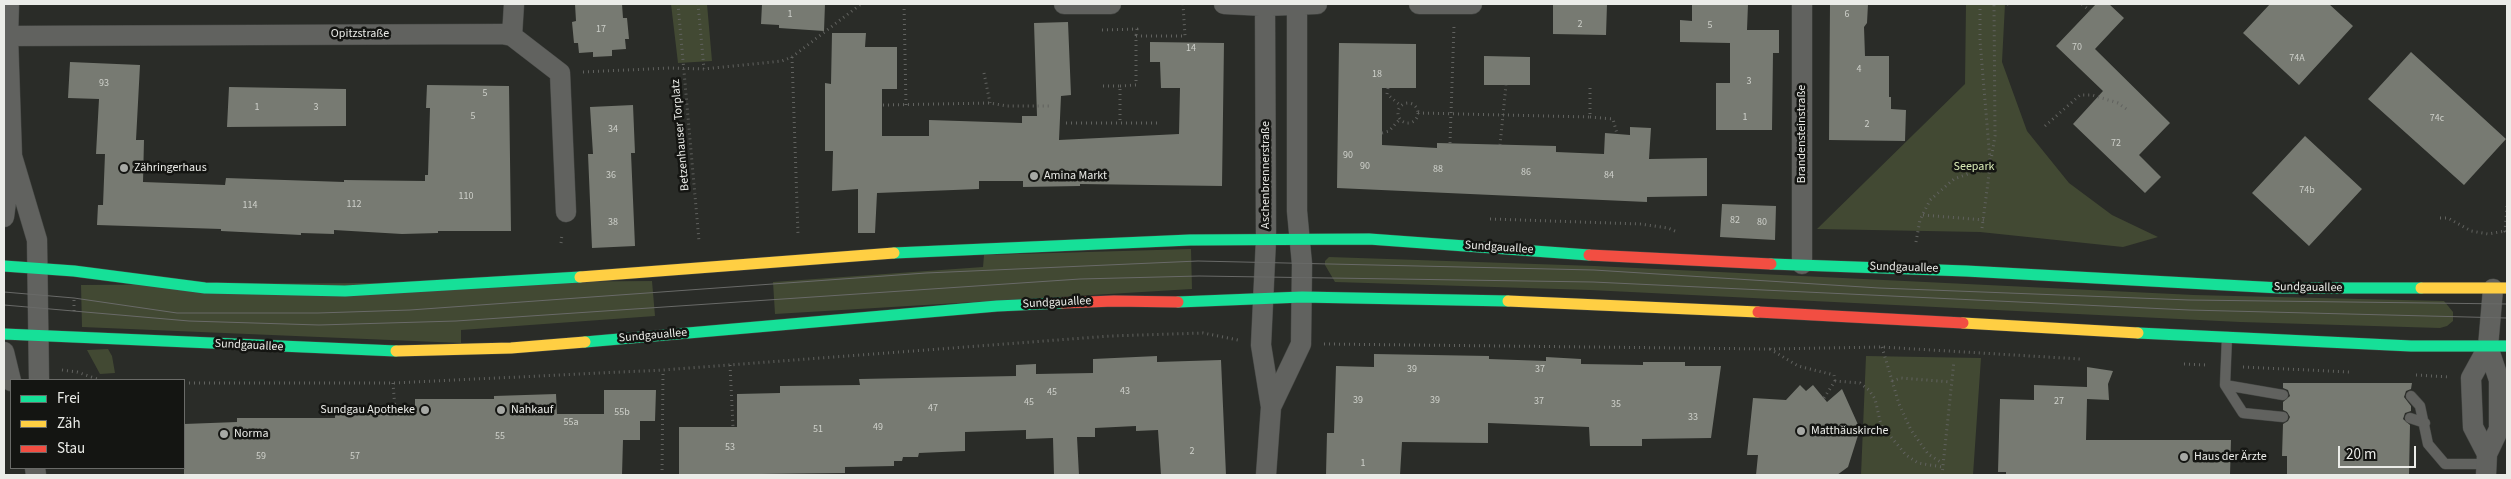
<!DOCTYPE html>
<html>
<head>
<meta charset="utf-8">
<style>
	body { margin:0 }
	#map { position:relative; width:2511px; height:479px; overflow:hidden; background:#2a2c28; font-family:"Source Sans 3",sans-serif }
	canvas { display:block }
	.frame { position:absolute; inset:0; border:5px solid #ebece8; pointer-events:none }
	.legend { position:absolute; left:10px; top:379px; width:175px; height:90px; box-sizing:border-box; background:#141512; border:1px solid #6a6b68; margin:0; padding:6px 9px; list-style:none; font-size:15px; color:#ebece8 }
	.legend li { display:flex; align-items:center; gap:10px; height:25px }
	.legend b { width:25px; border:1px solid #6a6b68 }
	.scale { position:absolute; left:2338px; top:446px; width:78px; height:22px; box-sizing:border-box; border:2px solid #ebece8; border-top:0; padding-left:6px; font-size:15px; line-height:18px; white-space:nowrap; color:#ebece8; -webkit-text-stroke:4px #141512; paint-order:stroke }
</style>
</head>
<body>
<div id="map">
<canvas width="2511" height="479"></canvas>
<div class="frame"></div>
<ul class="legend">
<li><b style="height:6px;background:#16e098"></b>Frei</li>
<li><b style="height:6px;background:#ffcf43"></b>Zäh</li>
<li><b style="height:6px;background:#f24e42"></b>Stau</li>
</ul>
<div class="scale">20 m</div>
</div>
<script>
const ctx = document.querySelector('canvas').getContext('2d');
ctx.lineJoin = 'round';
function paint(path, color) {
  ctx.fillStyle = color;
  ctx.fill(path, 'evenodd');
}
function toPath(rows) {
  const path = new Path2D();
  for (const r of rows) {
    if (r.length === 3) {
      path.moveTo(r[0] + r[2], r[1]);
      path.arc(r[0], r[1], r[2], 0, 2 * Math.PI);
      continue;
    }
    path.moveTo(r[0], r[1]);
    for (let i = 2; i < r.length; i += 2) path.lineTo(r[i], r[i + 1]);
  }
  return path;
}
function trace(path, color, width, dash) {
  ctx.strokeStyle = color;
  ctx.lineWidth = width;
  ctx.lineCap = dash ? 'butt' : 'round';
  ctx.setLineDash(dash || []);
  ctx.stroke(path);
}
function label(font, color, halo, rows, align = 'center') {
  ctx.font = font + ' "Source Sans 3",sans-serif';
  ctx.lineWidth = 5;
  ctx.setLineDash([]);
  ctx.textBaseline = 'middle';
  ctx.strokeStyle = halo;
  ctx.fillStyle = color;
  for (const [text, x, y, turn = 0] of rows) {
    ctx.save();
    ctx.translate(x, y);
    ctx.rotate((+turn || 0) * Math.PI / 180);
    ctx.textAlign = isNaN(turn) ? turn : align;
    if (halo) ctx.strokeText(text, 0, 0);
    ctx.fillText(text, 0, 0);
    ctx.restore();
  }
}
paint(toPath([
	[671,4,707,4,712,61,678,63],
	[1966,4,2005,4,2002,62,2027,131,2069,183,2112,215,2158,237,2123,247,1980,232,1817,229,1965,84],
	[1191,249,1192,289,775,314,773,282,983,267,984,255],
	[1329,257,1595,266,2194,295,2444,301,2453,312,2453,321,2447,326,2440,328,2240,322,1590,290,1335,282,1325,265,1325,261],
	[652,281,655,316,461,330,461,343,82,327,81,285],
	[108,349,112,356,115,373,100,374,87,350],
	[1866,356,1981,358,1973,475,1861,475]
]), '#424933');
paint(toPath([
	[575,4,622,4,623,18,627,18,629,39,625,39,626,49,612,50,612,56,593,57,593,52,579,53,578,43,574,43,572,22,576,21],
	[762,4,825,4,824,31,779,28,779,25,761,24],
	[1553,4,1607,4,1606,35,1553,34],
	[1692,4,1748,4,1747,30,1779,30,1779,53,1773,53,1772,130,1716,130,1716,83,1730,83,1730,43,1680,42,1680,20,1692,21],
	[1830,4,1868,4,1867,23,1864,27,1865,56,1889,56,1889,97,1891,97,1891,109,1906,110,1905,141,1829,140],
	[2096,4,2109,4,2124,18,2095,49,2170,123,2139,155,2161,177,2145,193,2073,124,2103,91,2056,46],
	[2270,4,2329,4,2353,26,2299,85,2243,33],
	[1068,22,1071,95,1061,96,1059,140,1179,134,1180,88,1161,88,1160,62,1150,62,1150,42,1224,43,1222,186,1080,184,1080,186,1023,187,1023,181,979,181,979,189,877,193,875,233,858,233,858,189,832,191,833,151,825,151,825,83,831,84,832,33,866,33,865,47,897,47,897,89,882,89,882,136,929,136,929,120,1022,123,1022,116,1037,116,1034,23],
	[1339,43,1416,44,1416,88,1382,88,1382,145,1437,148,1437,143,1556,146,1556,152,1604,154,1605,133,1630,135,1630,127,1651,128,1649,159,1707,158,1707,196,1647,197,1647,202,1337,188],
	[2411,52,2506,139,2464,185,2368,99],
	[1484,56,1530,57,1530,85,1484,85],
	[70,62,140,65,136,140,144,140,143,182,225,185,226,178,344,182,344,180,425,181,425,175,428,175,430,108,426,108,427,85,509,86,511,231,438,231,438,233,402,234,334,230,334,234,301,233,301,235,221,231,221,229,97,225,98,205,103,205,105,154,96,154,99,99,68,98],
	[229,87,346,89,346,126,227,127],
	[633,105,635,153,631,153,635,246,592,248,588,154,593,154,590,107],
	[2305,136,2362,189,2309,246,2252,193],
	[1722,204,1776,206,1775,240,1720,237],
	[1374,354,1489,356,1489,359,1546,361,1546,357,1581,359,1581,364,1643,365,1643,362,1685,362,1685,366,1721,366,1711,438,1642,439,1642,446,1590,446,1589,427,1488,423,1488,443,1402,442,1400,475,1326,475,1327,433,1334,433,1336,366,1374,367],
	[1157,356,1157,362,1221,360,1226,475,1161,475,1158,430,1136,431,1136,426,1095,428,1095,437,1077,437,1079,475,1054,475,1053,438,1026,439,1026,430,965,432,965,451,919,453,918,457,903,457,902,461,894,461,894,466,845,467,845,473,679,475,679,427,737,427,737,394,780,393,780,386,860,385,859,379,1016,376,1016,365,1036,364,1036,374,1093,373,1093,359],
	[2087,367,2113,371,2108,384,2109,400,2087,399,2086,440,2231,440,2230,475,2006,475,2006,472,1998,472,2000,399,2034,400,2034,385,2087,387],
	[2283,383,2412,383,2411,389,2406,391,2404,397,2411,406,2411,411,2405,413,2403,419,2410,425,2409,475,2287,475,2287,456,2282,456,2283,424,2288,421,2290,417,2287,412,2283,410,2283,402,2290,396,2288,390,2283,388],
	[1800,385,1806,391,1813,385,1827,402,1842,389,1860,429,1848,467,1837,475,1756,475,1758,455,1747,455,1753,398,1786,400],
	[604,390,656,390,655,421,640,421,640,440,623,440,622,475,184,475,184,424,237,422,237,418,335,418,335,410,415,409,415,399,494,399,494,396,556,394,557,414,604,414]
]), '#777a72');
const lane = toPath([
	[2227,337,2225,385,2243,413,2283,417],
	[2225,385,2283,395],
	[2411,396,2420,406,2428,444,2445,464,2487,464],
	[2410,418,2425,423]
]);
const street = toPath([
	[1064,4,1111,4],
	[1224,4,1265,6,1317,4],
	[1419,4,1472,4],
	[1802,4,1802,264],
	[1265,6,1266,239,1261,345,1271,407,1266,475],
	[8,36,502,34,512,36,560,73,566,212],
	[512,36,514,4],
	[12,156,37,240,39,380],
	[4,217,12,156,8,36,9,4],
	[4,352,11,381],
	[1271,407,1301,344,1302,264,1297,211,1297,5],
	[2487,454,2473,427,2471,378,2488,347,2493,289],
	[35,468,36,475],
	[2486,475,2487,454,2499,429,2499,380,2488,347]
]);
const fast = toPath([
	[894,253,1190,240,1369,239,1589,255],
	[1771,264,1966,271,2280,288,2421,288],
	[4,266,74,271,205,288,345,291,580,277],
	[1178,302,1302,297,1508,301],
	[2138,333,2411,346,2507,346],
	[4,334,396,351],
	[585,342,997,306,1062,303]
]);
const slow = toPath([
	[580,277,894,253],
	[2421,288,2507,288],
	[1508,301,1758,312],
	[1963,323,2138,333],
	[396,351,511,348,585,342]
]);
const jam = toPath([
	[1589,255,1771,264],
	[1062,303,1114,301,1178,302],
	[1758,312,1963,323]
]);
trace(lane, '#464845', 11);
trace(street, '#464845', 21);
trace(fast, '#464845', 12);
trace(slow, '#464845', 12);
trace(jam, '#464845', 12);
trace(toPath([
	[678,4,699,241],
	[698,4,704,69],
	[904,4,906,105],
	[1980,4,1980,41,1990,160],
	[2008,4,2012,7],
	[2082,4,2090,11],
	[1102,30,1137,29,1136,36],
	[792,57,798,234],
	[583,72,669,68,704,69,782,61,792,57,861,4],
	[984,73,990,103],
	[1103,86,1120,86,1120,123],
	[1120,86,1136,85,1136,36,1185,36,1183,4],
	[1388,88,1387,94,1401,106],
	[1408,113,10],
	[883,105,990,103,1007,106,1050,106],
	[1418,113,1590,117,1590,86],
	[1590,117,1613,119,1617,134],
	[1066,123,1158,123],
	[2045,126,2080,95,2092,95,2118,103,2129,111],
	[1382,133,1389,131,1400,119],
	[1450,143,1454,26],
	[1500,145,1506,85],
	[2507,206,2505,231,2507,233],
	[1923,215,1984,220],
	[2440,218,2448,218,2471,231,2488,234,2505,231],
	[1490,219,1640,224,1668,228,1677,232],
	[1982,228,1990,167],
	[1916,242,1920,220,1930,200,1954,179,1990,166,1995,136,1994,4],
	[561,243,562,234],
	[74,311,74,297],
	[1324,344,1769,349,1882,347,2080,359],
	[1882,347,1899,404,1911,430,1928,454,1942,463],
	[1770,349,1798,366,1834,375,1835,381],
	[2184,364,2207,365],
	[730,365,733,427],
	[2243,367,2350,372],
	[62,370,77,372,100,380],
	[2416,375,2449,377],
	[1892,381,1901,378,1951,382],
	[184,383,393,383,663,370,1110,336,1203,333,1238,340],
	[393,383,395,409],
	[1824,398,1835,381,1860,383,1869,390,1875,399,1881,425,1906,455,1918,463,1942,467],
	[662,475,663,370],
	[1942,475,1954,361]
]), '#61625f', 3, [1, 4]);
trace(lane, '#61625f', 10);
trace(street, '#61625f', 20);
trace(fast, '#16e098', 11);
trace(slow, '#ffcf43', 11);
trace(jam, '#f24e42', 11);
trace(toPath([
	[4,292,74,298,177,313,318,313,410,310,926,273,1198,261,1594,270,1879,288,2189,300,2507,304],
	[4,305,189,321,319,325,456,321,1080,279,1199,276,1593,282,2189,310,2507,318]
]), '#696a68', 1);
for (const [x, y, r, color] of [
	[124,168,5,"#a7a9a5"],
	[1034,176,5,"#a7a9a5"],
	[425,410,5,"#a7a9a5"],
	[501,410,5,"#a7a9a5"],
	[1801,431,5,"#a7a9a5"],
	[224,434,5,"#a7a9a5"],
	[2184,457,5,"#a7a9a5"]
]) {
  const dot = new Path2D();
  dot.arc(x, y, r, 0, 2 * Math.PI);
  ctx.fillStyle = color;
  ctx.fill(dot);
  trace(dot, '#141512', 2);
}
label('10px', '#ced0ca', null, [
	["1",790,15],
	["6",1847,15],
	["2",1580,25],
	["5",1710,26],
	["17",601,30],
	["70",2077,48],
	["14",1191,49],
	["74A",2297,59],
	["4",1859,70],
	["18",1377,75],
	["3",1749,82],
	["93",104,84],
	["5",485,94],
	["1",257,108],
	["3",316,108],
	["5",473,117],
	["1",1745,118],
	["74c",2437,119],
	["2",1867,125],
	["34",613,130],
	["72",2116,144],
	["90",1348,156],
	["90",1365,167],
	["88",1438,170],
	["86",1526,173],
	["36",611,176],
	["84",1609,176],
	["74b",2307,191],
	["110",466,197],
	["112",354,205],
	["114",250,206],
	["82",1735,221],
	["38",613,223],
	["80",1762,223],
	["39",1412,370],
	["37",1540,370],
	["43",1125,392],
	["45",1052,393],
	["39",1358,401],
	["39",1435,401],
	["37",1539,402],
	["27",2059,402],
	["45",1029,403],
	["35",1616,405],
	["47",933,409],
	["55b",622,413],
	["33",1693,418],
	["55a",571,423],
	["49",878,428],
	["51",818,430],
	["55",500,437],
	["53",730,448],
	["2",1192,452],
	["59",261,457],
	["57",355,457],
	["1",1363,464]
]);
label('12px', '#ebece8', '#141512', [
	["Opitzstraße",360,34],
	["Brandensteinstraße",1802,134,-90],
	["Betzenhauser Torplatz",681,135,-95],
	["Aschenbrennerstraße",1266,175,-90],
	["Sundgauallee",1499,248,4],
	["Sundgauallee",1904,268,2],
	["Sundgauallee",2308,288,1],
	["Sundgauallee",1057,303,-3],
	["Sundgauallee",653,336,-5],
	["Sundgauallee",249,346,3]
]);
label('12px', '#d9ebb6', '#141512', [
	["Seepark",1974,167]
]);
label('12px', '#ebece8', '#141512', [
	["Zähringerhaus",134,168],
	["Amina Markt",1044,176],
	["Sundgau Apotheke",415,410,"right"],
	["Nahkauf",511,410],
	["Matthäuskirche",1811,431],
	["Norma",234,434],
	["Haus der Ärzte",2194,457]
], 'left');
</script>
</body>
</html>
